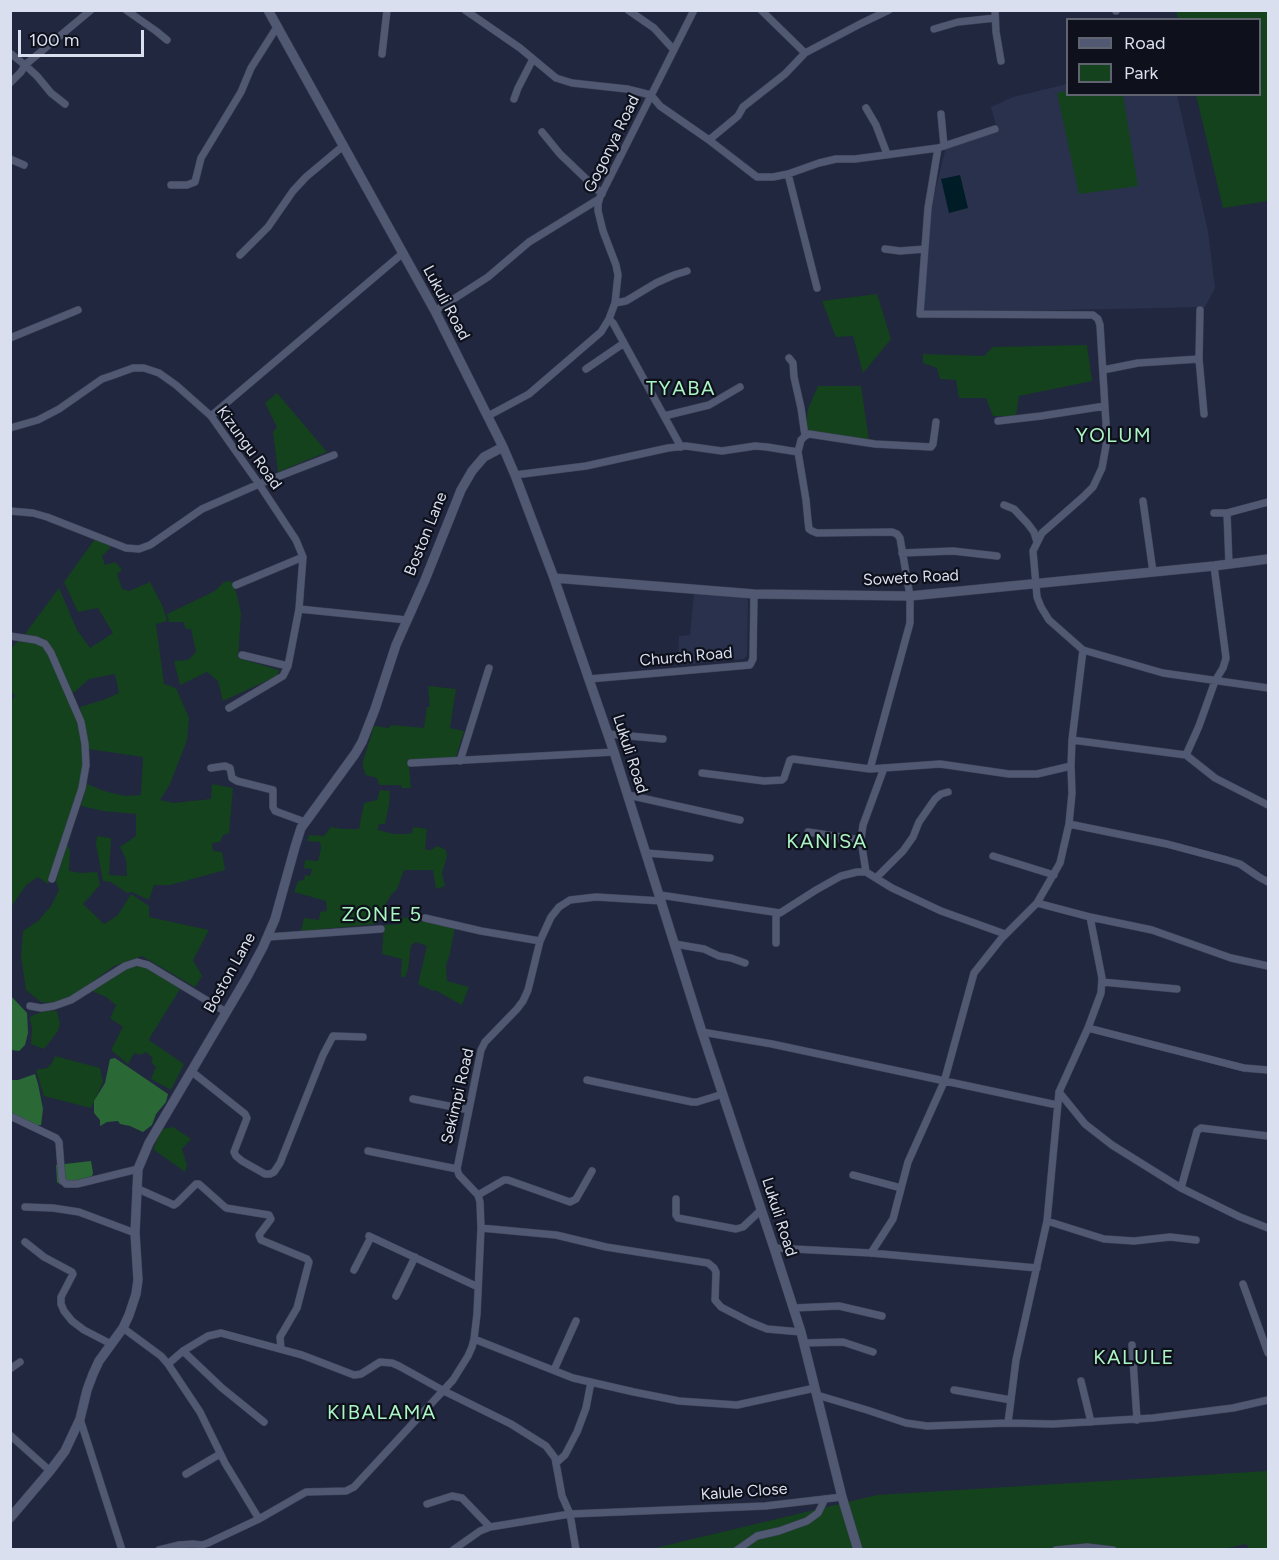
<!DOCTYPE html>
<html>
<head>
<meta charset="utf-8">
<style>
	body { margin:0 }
	#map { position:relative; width:1279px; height:1560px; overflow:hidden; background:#21273e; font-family:Figtree,sans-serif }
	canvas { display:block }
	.frame { position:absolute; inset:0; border:12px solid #dadfef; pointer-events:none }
	.legend { position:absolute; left:1066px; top:18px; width:195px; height:78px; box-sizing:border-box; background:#0e111b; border:2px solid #606370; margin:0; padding:8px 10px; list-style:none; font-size:18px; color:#dadfef }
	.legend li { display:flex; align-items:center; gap:12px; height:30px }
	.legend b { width:30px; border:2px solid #606370 }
	.scale { position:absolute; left:18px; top:30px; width:126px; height:27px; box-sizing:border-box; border:3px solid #dadfef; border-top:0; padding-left:8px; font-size:18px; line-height:21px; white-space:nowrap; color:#dadfef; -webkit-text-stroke:4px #0e111b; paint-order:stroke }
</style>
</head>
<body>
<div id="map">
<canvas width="1279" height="1560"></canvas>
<div class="frame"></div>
<ul class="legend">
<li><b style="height:8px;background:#505872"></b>Road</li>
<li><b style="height:16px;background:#14421d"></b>Park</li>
</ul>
<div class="scale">100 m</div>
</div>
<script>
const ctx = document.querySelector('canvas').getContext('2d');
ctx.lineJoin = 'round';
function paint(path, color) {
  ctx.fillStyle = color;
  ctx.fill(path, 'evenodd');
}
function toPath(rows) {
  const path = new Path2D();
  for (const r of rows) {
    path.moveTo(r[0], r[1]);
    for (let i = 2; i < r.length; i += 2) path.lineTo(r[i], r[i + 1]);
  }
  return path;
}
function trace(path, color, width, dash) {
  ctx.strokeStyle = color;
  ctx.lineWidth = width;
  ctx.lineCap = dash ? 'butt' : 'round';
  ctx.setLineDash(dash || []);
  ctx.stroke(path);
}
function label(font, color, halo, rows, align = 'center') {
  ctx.font = font + ' Figtree,sans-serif';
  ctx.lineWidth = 4.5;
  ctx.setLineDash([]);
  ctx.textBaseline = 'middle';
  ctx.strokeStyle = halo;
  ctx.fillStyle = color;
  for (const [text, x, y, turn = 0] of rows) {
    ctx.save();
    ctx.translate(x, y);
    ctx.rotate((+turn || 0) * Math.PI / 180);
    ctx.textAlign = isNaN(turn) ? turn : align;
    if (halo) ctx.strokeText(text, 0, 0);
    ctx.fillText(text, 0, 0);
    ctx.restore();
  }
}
paint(toPath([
	[1067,84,1068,94,1177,95,1208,231,1215,288,1205,307,924,313,930,211,946,147,997,129,991,107,1013,97],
	[694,593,744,597,748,600,747,655,744,659,678,665,679,636,690,635]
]), '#29314d');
paint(toPath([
	[1176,11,1268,11,1268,201,1223,208,1196,95,1260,94,1260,20,1178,19],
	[1067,91,1068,94,1123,95,1138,186,1079,194,1057,93],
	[877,294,891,339,863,373,853,336,836,337,822,301],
	[1087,345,1092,381,1019,396,1016,416,993,416,986,398,959,398,956,380,940,379,937,368,923,363,923,354,984,356,993,347],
	[818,386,861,386,869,441,805,432,808,409],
	[277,393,327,452,278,472,273,432,277,427,265,403],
	[95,539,111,547,102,556,105,565,115,562,122,570,117,574,122,589,129,591,150,582,163,607,167,621,156,624,164,684,176,688,189,718,187,740,170,784,160,800,173,803,211,799,212,784,233,788,229,833,223,835,220,842,212,843,213,851,222,852,225,870,170,885,154,885,149,900,132,892,127,893,111,882,103,881,96,844,97,836,111,838,109,875,127,876,126,859,120,847,136,836,136,814,103,811,81,806,87,784,104,791,125,796,141,795,143,757,88,749,80,707,103,700,119,693,115,674,89,679,72,694,54,652,43,638,25,634,59,588,77,630,90,648,113,633,98,608,78,612,64,582],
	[231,581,237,595,241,613,238,658,279,670,277,676,223,701,218,681,207,672,180,685,174,661,188,660,196,652,191,629,186,629,183,622,169,622,167,614,215,591,224,582],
	[20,639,43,646,48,653,79,727,84,765,81,781,48,884,38,877,26,885,11,907,10,702,15,696,11,691,10,650],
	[428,686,456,689,450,728,464,731,455,760,412,759,410,760,409,767,411,788,402,788,401,785,379,785,377,778,366,775,363,768,363,761,374,726,389,728,391,725,424,728,427,707,430,707],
	[380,790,390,791,389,805,385,824,379,824,378,830,394,834,405,834,412,833,413,827,427,829,425,850,431,850,437,846,446,850,447,856,442,873,445,886,436,889,433,870,404,870,397,889,391,895,380,913,376,924,301,931,304,918,319,920,320,912,327,911,326,901,294,892,298,881,304,880,305,875,310,876,312,869,304,868,305,860,318,861,321,848,320,842,307,841,309,835,324,836,331,827,342,829,359,829,364,803,377,800],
	[67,844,70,850,69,871,81,873,97,872,100,885,83,904,104,924,118,915,131,894,149,906,149,917,209,930,193,960,202,976,195,987,142,956,114,966,70,998,52,1003,41,1002,26,990,21,956,23,931,38,921,51,906,59,890,56,881],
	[403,917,421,921,442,923,455,927,450,953,446,966,447,981,469,987,462,1005,435,990,433,991,418,984,427,946,416,942,411,945,408,969,405,977,401,977,402,959,382,954,384,925,400,924],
	[142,966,158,974,180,989,149,1039,150,1041,184,1064,171,1090,151,1079,156,1067,151,1063,153,1058,146,1052,140,1055,134,1053,128,1064,111,1050,123,1027,110,1018,116,1005,106,997,92,991,129,967],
	[45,1011,57,1011,60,1024,58,1031,44,1049,31,1044,32,1027,30,1020,31,1016],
	[55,1056,100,1068,103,1082,91,1108,44,1096,36,1070,47,1068,52,1063],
	[173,1127,191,1139,182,1149,187,1165,185,1172,153,1149,162,1129],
	[1268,1471,1268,1549,1249,1549,1246,1544,1218,1550,647,1550,877,1495]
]), '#14421d');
paint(toPath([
	[11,996,27,1013,28,1033,25,1045,19,1051,11,1050],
	[115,1058,168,1094,166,1102,156,1114,152,1125,143,1132,130,1126,120,1124,118,1121,107,1122,100,1126,100,1120,94,1113,94,1101,105,1083,110,1059],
	[35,1074,38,1084,43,1109,41,1125,34,1125,11,1114,10,1080,18,1080],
	[91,1161,93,1173,92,1176,75,1182,61,1185,57,1182,56,1165]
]), '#2a6935');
paint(toPath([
	[960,175,968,208,949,213,941,179]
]), '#001d27');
const minor = toPath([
	[126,10,156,31,167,40],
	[465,10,520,48,556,78,572,83,627,89,651,95,660,106,709,140,757,177,773,177,788,174,817,288],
	[628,10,654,28,674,50],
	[761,10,805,53],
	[995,10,996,32,1001,61],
	[1116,10,1116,11],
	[934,29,958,22,995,18],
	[10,53,25,65,37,76,51,93,65,104],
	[382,54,387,10],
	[10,83,21,72,25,65,91,10],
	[514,99,518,88,533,59],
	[866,108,876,125,887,154],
	[941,114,944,146],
	[542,132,560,154,602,194],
	[709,140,738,116,743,107,785,74,805,53,860,24,889,10],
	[938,148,995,129],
	[10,159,24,165],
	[788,174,819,163,836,159,855,159,938,148,928,208,920,314,1093,315,1098,319,1100,325,1107,440,1102,468,1093,487,1083,497,1042,533,1033,551,1037,597,1041,607,1049,620,1083,650,1072,740,1071,766,1072,793,1069,824,1060,863,1037,903,1001,939,974,973,944,1082,908,1162,893,1219,871,1253],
	[171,185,187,185,195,182,201,158,241,92,251,68,277,27],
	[885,249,900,251,925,249],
	[240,255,268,227,293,191,306,177,343,146],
	[615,303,626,301,656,283,674,275,687,271],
	[435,311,488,277,529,242,599,199],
	[609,319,613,323,681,447],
	[10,338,78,310],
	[789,358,793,363,794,377,801,408,805,436],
	[1199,359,1200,310],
	[586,369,624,343],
	[1103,370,1138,363,1199,359,1204,414],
	[211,416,403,253],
	[488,416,529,394,601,332,609,319,615,303,618,275,616,265,603,231,598,211,598,204,600,197,694,10],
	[664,416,709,405,740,387],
	[998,421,1041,416,1105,406],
	[10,428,38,420,59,409,102,379,111,376,133,368,144,368,159,373,176,385,211,416,259,484,296,540,303,557,299,609,407,620],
	[515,475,586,466,668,448,686,446,722,451,755,446,767,447,798,452],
	[1143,501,1153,572],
	[1004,505,1014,509,1028,524,1034,532,1037,542],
	[10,511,33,513,47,517,126,548,139,549,150,545,202,509,259,484,334,455],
	[1214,513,1227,513,1229,564],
	[1227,513,1268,502],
	[902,553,953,551,997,556],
	[236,585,303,557],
	[10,636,36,640,45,644,51,653,81,722,85,744,86,765,82,788,52,879],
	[1083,650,1163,673,1268,688],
	[242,655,288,666],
	[589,679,750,665,753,659,754,594],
	[229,708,283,676,288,666,299,609],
	[608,734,663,739],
	[1072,740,1186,755,1215,778,1268,805],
	[1186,755,1199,726,1215,681,1223,668,1226,658,1214,566],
	[460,761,489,668],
	[411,763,614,752],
	[211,768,225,766,230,768,232,778,237,781,273,790,273,807,275,811,305,822],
	[870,769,910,623,910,596,900,538,897,534,892,532,817,533,812,531,809,529,808,521,806,500,798,452,801,440,805,436,809,434,875,444,931,447,933,444,936,422],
	[702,773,764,781,782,780,784,778,790,760,793,759,870,769,940,764,1009,774,1037,774,1071,766],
	[628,795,740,820],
	[1069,824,1167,844,1227,860,1240,864,1259,877,1268,882],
	[808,832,861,840],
	[646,853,710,858],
	[993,856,1054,875],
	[866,872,861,840,863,825,884,768],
	[876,878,903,851,913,837,919,822,935,799,941,794,948,792],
	[660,895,780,913,816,890,841,876,857,872,866,872,892,888,941,911,1005,934],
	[1037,903,1090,917,1152,930,1231,958,1268,966],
	[776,913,776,943],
	[425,918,481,931,540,941],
	[268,937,381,929],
	[675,944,704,949,719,956,731,958,745,963],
	[1102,982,1177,989],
	[30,1006,41,1008,54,1006,71,1000,125,966,137,962,148,965,226,1012],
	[1088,1028,1244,1068,1268,1070],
	[702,1032,772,1044,1057,1105],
	[191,1071,245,1114,247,1118,234,1152,236,1156,242,1161,265,1174,270,1174,274,1172,280,1163,323,1055,333,1036,363,1037],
	[587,1080,692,1102,697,1102,723,1094],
	[1059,1092,1085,1124,1112,1145,1181,1188,1240,1217,1268,1228],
	[413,1099,469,1110],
	[10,1116,56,1138,59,1142,62,1180,66,1184,77,1184,138,1169],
	[368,1151,457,1169],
	[853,1175,901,1188],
	[136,1188,174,1205,177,1203,196,1184,199,1184,226,1208,269,1215,271,1219,259,1235,261,1240,307,1259,309,1262,297,1308,280,1337,281,1349],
	[1181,1188,1197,1131,1201,1128,1268,1136],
	[478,1195,504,1180,508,1180,570,1202,576,1199,592,1171],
	[676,1199,676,1215,678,1218,736,1229,743,1227,761,1210],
	[25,1207,53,1208,79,1212,135,1233],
	[1047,1221,1104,1239,1134,1241,1170,1237,1196,1240],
	[481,1228,556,1235,606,1247,708,1263,714,1268,716,1272,715,1300,721,1307,750,1322,767,1329,801,1332],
	[369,1236,478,1287],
	[25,1242,44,1257,72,1272,73,1274,61,1297,61,1304,64,1311,72,1321,84,1330,111,1344],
	[774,1248,871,1253,1037,1268],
	[354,1270,371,1237],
	[1243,1284,1268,1353],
	[396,1296,415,1257],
	[793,1308,839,1306,882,1316],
	[123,1328,161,1356,168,1364,183,1351,208,1336,221,1333,302,1355,354,1375,361,1374,380,1362,392,1363,399,1366,444,1391,511,1424,546,1446,555,1458,562,1496,570,1514,576,1550],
	[474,1339,573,1378,634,1392,679,1401,737,1405,815,1388],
	[804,1343,843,1342,873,1352],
	[1132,1345,1137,1420],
	[183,1351,222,1388,264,1422],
	[168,1364,200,1412,225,1463,259,1519],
	[10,1369,20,1362],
	[554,1370,576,1321],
	[1081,1381,1091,1422],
	[954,1390,1011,1400],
	[817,1395,867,1410,906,1423,927,1426,1008,1423,1053,1424,1153,1418,1233,1408,1268,1400],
	[80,1419,122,1550],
	[1008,1423,1016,1360,1047,1221,1059,1092,1088,1028,1101,993,1102,978,1090,917],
	[10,1435,50,1471],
	[556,1463,565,1455,577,1432,586,1408,591,1382],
	[186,1474,220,1454],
	[427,1504,452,1496,462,1498,490,1527],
	[159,1550,179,1545,193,1544,202,1545,208,1543,259,1519,306,1492,346,1491,354,1487,453,1380,468,1356,472,1347,474,1339,477,1314,481,1228,480,1202,478,1195,459,1175,457,1169,481,1050,485,1042,517,1009,523,1001,528,990,540,941,551,917,559,907,570,900,596,897,662,901],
	[453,1550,480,1531,490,1527,570,1514,765,1506,842,1497],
	[737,1550,757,1536,779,1531,807,1521,818,1513,825,1499],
	[1056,1550,1087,1547,1113,1550]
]);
const tertiary = toPath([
	[268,10,435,311,503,447,515,475,554,578,614,752,702,1032,774,1248,801,1332,842,1497,858,1550],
	[554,578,754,594,910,596,1214,566,1268,559],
	[10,1518,50,1471,65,1451,80,1419,87,1390,93,1374,99,1361,123,1328,129,1315,136,1294,138,1280,135,1233,138,1169,149,1143,247,977,263,947,275,919,295,847,301,828,355,754,362,742,375,709,396,645,425,580,461,490,472,471,484,457,503,447]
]);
trace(minor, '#3d4155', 8);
trace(tertiary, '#3d4155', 10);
trace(minor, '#505872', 7);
trace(tertiary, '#505872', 9);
label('16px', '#dadfef', '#0e111b', [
	["Gogonya Road",612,144,-64],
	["Lukuli Road",446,303,62],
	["Kizungu Road",249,448,54],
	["Boston Lane",426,534,-68],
	["Soweto Road",911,578,-3],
	["Church Road",686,657,-5],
	["Lukuli Road",630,754,72],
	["Boston Lane",230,973,-61],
	["Sekimpi Road",458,1096,-77],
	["Lukuli Road",779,1217,72],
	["Kalule Close",744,1492,-4]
]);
ctx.letterSpacing = '1.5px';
label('20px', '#abf5c4', '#0e111b', [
	["TYABA",681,389],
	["YOLUM",1114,436],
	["KANISA",827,842],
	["ZONE 5",382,915],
	["KALULE",1134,1358],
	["KIBALAMA",382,1413]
]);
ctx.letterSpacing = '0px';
</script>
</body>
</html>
